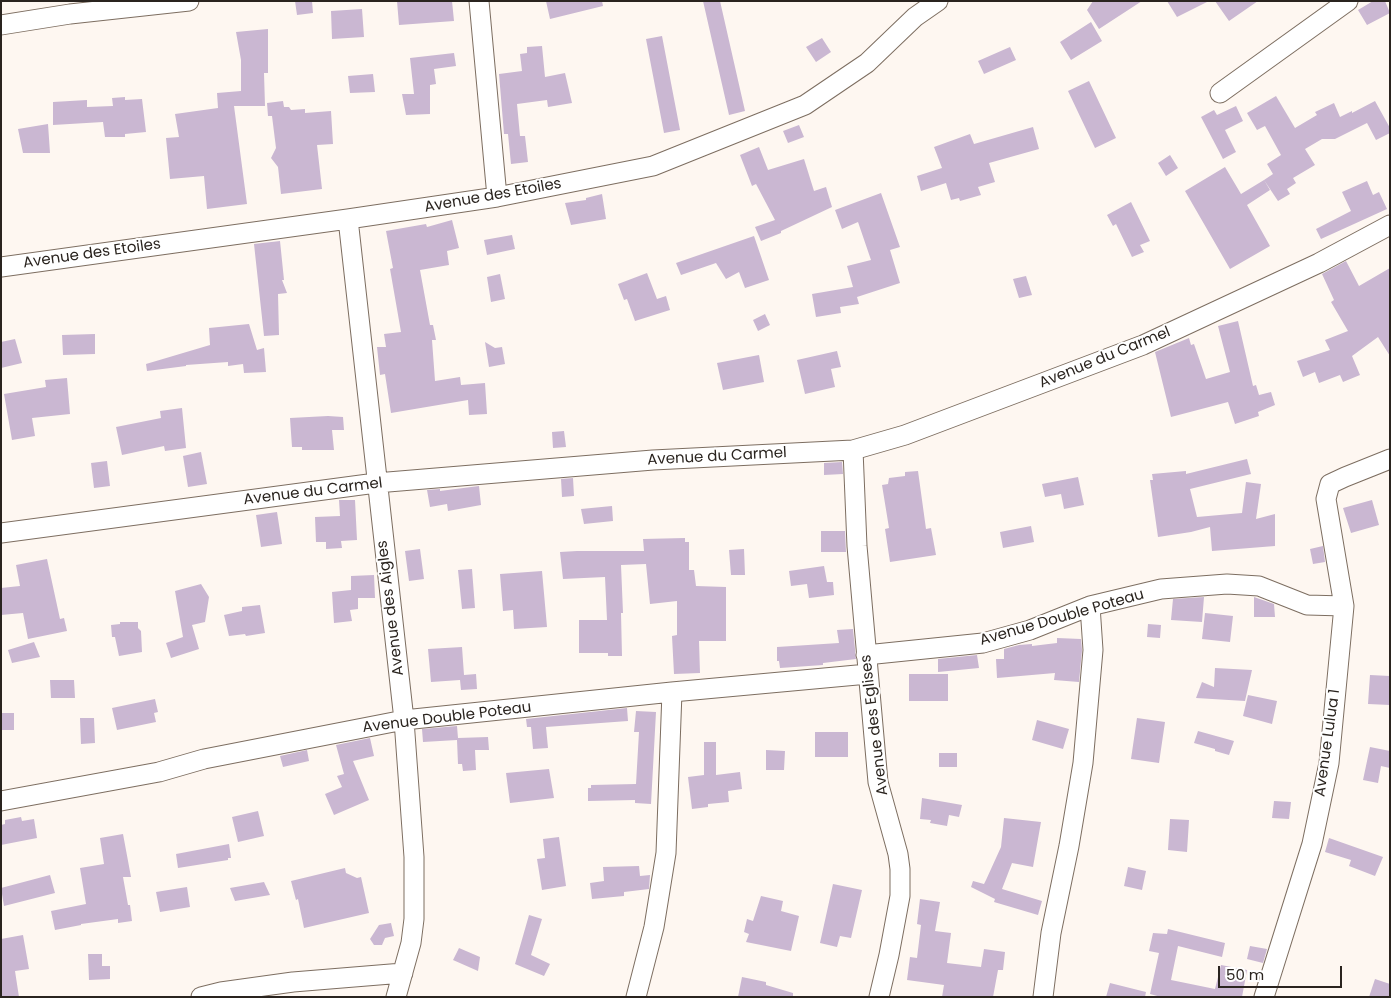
<!DOCTYPE html>
<html>
<head>
<meta charset="utf-8">
<style>
	body { margin:0 }
	#map { position:relative; width:1391px; height:998px; overflow:hidden; background:#fef7f1; font-family:Poppins,sans-serif }
	canvas { display:block }
	.frame { position:absolute; inset:0; border:2px solid #2a241f; pointer-events:none }
	.scale { position:absolute; left:1218px; top:966px; width:124px; height:22px; box-sizing:border-box; border:2px solid #2a241f; border-top:0; padding-left:6px; font-size:15px; line-height:18px; white-space:nowrap; color:#2a241f; -webkit-text-stroke:4px #fff; paint-order:stroke }
</style>
</head>
<body>
<div id="map">
<canvas width="1391" height="998"></canvas>
<div class="frame"></div>
<div class="scale">50 m</div>
</div>
<script>
const ctx = document.querySelector('canvas').getContext('2d');
ctx.lineJoin = 'round';
function paint(path, color) {
  ctx.fillStyle = color;
  ctx.fill(path, 'evenodd');
}
function toPath(rows) {
  const path = new Path2D();
  for (const r of rows) {
    path.moveTo(r[0], r[1]);
    for (let i = 2; i < r.length; i += 2) path.lineTo(r[i], r[i + 1]);
  }
  return path;
}
function trace(path, color, width, dash) {
  ctx.strokeStyle = color;
  ctx.lineWidth = width;
  ctx.lineCap = dash ? 'butt' : 'round';
  ctx.setLineDash(dash || []);
  ctx.stroke(path);
}
function label(font, color, halo, rows, align = 'center') {
  ctx.font = font + ' Poppins,sans-serif';
  ctx.lineWidth = 4;
  ctx.setLineDash([]);
  ctx.textBaseline = 'middle';
  ctx.strokeStyle = halo;
  ctx.fillStyle = color;
  for (const [text, x, y, turn = 0] of rows) {
    ctx.save();
    ctx.translate(x, y);
    ctx.rotate((+turn || 0) * Math.PI / 180);
    ctx.textAlign = isNaN(turn) ? turn : align;
    if (halo) ctx.strokeText(text, 0, 0);
    ctx.fillText(text, 0, 0);
    ctx.restore();
  }
}
paint(toPath([
	[295,1,312,1,313,13,297,15],
	[397,1,452,1,454,21,399,25],
	[546,1,602,1,603,6,550,19],
	[703,1,720,1,745,111,729,115],
	[1093,1,1142,1,1099,29,1087,10],
	[1167,1,1209,1,1177,17],
	[1215,1,1258,1,1229,21],
	[1373,1,1385,1,1390,13,1367,25,1358,10],
	[362,9,364,37,332,39,331,11],
	[1091,22,1102,41,1071,60,1060,42],
	[268,29,268,73,264,73,265,106,234,106,247,204,207,209,204,176,170,179,166,138,179,137,175,114,218,108,217,93,241,91,241,60,236,32],
	[662,36,680,130,664,133,646,39],
	[822,38,831,52,816,62,806,47],
	[542,46,545,77,565,73,572,103,548,107,547,100,517,104,520,136,525,136,528,162,511,164,508,134,504,134,499,74,522,71,520,54,527,53,527,47],
	[1010,47,1016,60,984,74,978,61],
	[454,53,456,66,434,69,436,84,430,85,430,114,406,115,402,94,414,94,410,58],
	[373,74,375,92,350,93,348,76],
	[1089,81,1116,138,1095,148,1068,91],
	[1276,96,1295,128,1317,115,1315,112,1334,103,1340,117,1352,111,1352,113,1375,101,1390,128,1390,133,1376,140,1367,123,1335,139,1322,139,1305,149,1315,165,1293,178,1296,183,1287,189,1290,194,1278,201,1264,180,1273,174,1267,164,1281,155,1265,126,1257,130,1247,113],
	[125,97,125,100,142,99,146,132,125,134,125,137,105,137,103,122,53,125,53,102,87,100,87,107,113,106,112,98],
	[283,101,284,107,289,107,291,110,305,109,305,113,331,111,333,144,317,145,322,189,281,194,278,167,271,158,276,148,272,116,268,116,267,103],
	[1236,106,1243,121,1225,130,1236,152,1223,159,1201,117,1214,110,1217,115],
	[48,124,50,153,23,153,18,129],
	[799,125,804,137,788,143,783,131],
	[1033,127,1039,149,989,163,995,182,978,187,981,195,960,201,959,198,951,200,946,183,921,191,917,176,942,168,934,147,970,134,974,144],
	[759,147,768,170,804,159,814,191,826,187,832,207,781,231,781,233,761,241,755,227,775,220,756,184,752,186,740,155],
	[1170,155,1178,168,1166,176,1158,163],
	[1225,167,1241,194,1264,180,1270,190,1247,205,1270,246,1230,269,1185,191],
	[1367,181,1373,195,1379,192,1387,209,1321,239,1316,229,1351,211,1342,192],
	[881,193,900,247,890,250,900,283,857,297,859,304,840,307,841,313,816,317,812,294,853,287,847,266,871,260,858,222,842,229,835,210],
	[602,194,606,219,571,225,565,203,586,200,586,198],
	[1131,202,1150,241,1140,245,1144,252,1132,257,1116,224,1113,226,1107,215],
	[452,220,459,248,447,251,449,265,420,270,430,325,433,325,436,340,432,340,435,381,460,377,461,385,485,383,487,414,469,415,468,400,391,413,385,374,380,375,377,347,386,347,384,334,401,332,390,269,393,268,386,231,426,224,427,227],
	[512,235,515,249,487,255,484,240],
	[754,236,769,280,745,288,739,272,726,279,716,263,681,275,676,263],
	[280,241,284,280,282,280,287,293,278,294,279,335,264,336,254,244],
	[1346,261,1359,286,1390,268,1390,356,1378,337,1352,356,1360,375,1343,382,1340,375,1319,383,1315,372,1303,377,1297,361,1330,350,1325,340,1348,331,1331,302,1334,300,1322,274],
	[647,273,657,299,666,296,670,310,635,321,627,299,624,300,618,284],
	[500,274,505,299,491,302,487,277],
	[1026,276,1032,295,1019,298,1013,279],
	[765,314,770,325,758,331,753,320],
	[1238,321,1253,386,1256,385,1259,395,1271,392,1275,405,1258,412,1259,416,1235,424,1228,402,1171,417,1155,352,1189,338,1191,345,1194,344,1206,379,1230,372,1218,326],
	[249,324,257,350,264,348,266,372,244,373,243,364,228,366,228,362,186,365,186,366,147,371,146,364,210,345,209,328],
	[95,334,95,354,63,355,62,335],
	[15,339,22,363,1,368,1,342],
	[485,342,495,348,502,347,505,364,489,367],
	[837,351,841,367,831,369,835,387,805,394,797,360],
	[759,355,764,382,723,390,717,363],
	[67,378,70,414,32,418,35,436,12,440,4,394,46,387,45,380],
	[182,408,186,448,165,451,164,446,122,455,116,427,161,418,160,411],
	[328,416,343,417,344,430,332,430,334,450,302,450,302,447,292,447,290,418],
	[564,431,566,447,553,448,552,432],
	[201,452,207,484,188,487,183,456],
	[1247,459,1251,474,1190,489,1197,517,1242,513,1246,482,1261,484,1256,519,1275,514,1275,546,1212,551,1210,527,1191,532,1158,537,1150,480,1153,480,1152,474,1186,471,1186,474],
	[107,461,110,486,94,488,91,463],
	[842,462,843,474,824,475,824,463],
	[918,471,926,529,931,528,936,555,890,562,885,529,889,528,882,485,888,484,889,478,905,476,905,472],
	[1078,477,1084,505,1064,509,1061,494,1045,497,1042,484],
	[573,478,574,496,562,497,561,479],
	[479,486,481,505,448,511,447,504,430,507,427,490,440,489,440,491],
	[339,500,355,500,357,540,341,541,342,548,326,549,326,542,316,542,315,517,340,516],
	[1372,500,1379,525,1351,533,1343,508],
	[612,506,613,521,584,524,581,509],
	[277,512,282,544,261,547,256,515],
	[1031,526,1034,542,1003,548,1000,532],
	[821,531,845,531,846,552,821,552],
	[685,538,685,542,689,542,689,570,694,570,696,586,726,587,726,641,699,641,700,673,674,674,672,636,677,635,677,601,650,604,646,564,621,565,623,613,621,613,622,656,608,656,608,653,579,653,579,620,607,620,605,577,563,579,560,552,577,551,644,551,643,539],
	[1323,546,1325,562,1313,564,1310,549],
	[420,549,424,579,409,581,405,551],
	[744,549,745,575,731,575,729,550],
	[47,559,60,619,64,618,67,631,28,639,23,613,1,615,1,588,20,586,16,565],
	[824,566,827,582,833,582,834,595,809,598,807,584,791,586,789,571],
	[472,569,475,608,462,609,458,570],
	[542,571,547,627,514,629,513,610,503,611,500,574],
	[374,575,375,598,358,598,358,609,350,610,352,621,334,623,332,592,351,590,351,576],
	[201,584,209,597,205,622,192,625,199,649,171,658,166,643,183,637,175,591],
	[1204,597,1202,622,1171,620,1173,599],
	[1254,597,1274,604,1275,617,1254,617],
	[260,605,265,633,246,636,245,634,229,636,224,615,242,611,242,607],
	[1205,613,1233,616,1230,642,1202,639],
	[120,622,138,622,138,628,141,631,142,652,119,656,115,637,112,637,111,625,120,624],
	[1148,624,1161,625,1160,638,1147,637],
	[853,629,856,659,823,663,823,665,780,668,779,661,777,661,777,647,839,643,837,630],
	[1057,638,1081,639,1082,650,1079,682,1054,680,1055,673,997,678,996,659,1004,659,1004,649,1019,645,1032,644,1032,646,1057,643],
	[34,642,40,657,12,663,8,650],
	[462,647,464,675,476,674,477,689,461,690,460,680,431,682,428,649],
	[977,655,979,668,938,672,938,659],
	[1215,668,1252,670,1245,701,1196,698,1202,682,1214,687],
	[909,674,948,674,948,701,909,701],
	[1370,675,1390,676,1390,705,1368,704],
	[50,680,74,680,75,698,51,698],
	[1248,695,1277,701,1272,724,1243,716],
	[155,699,158,712,154,713,156,722,117,730,112,708],
	[627,708,628,721,546,727,548,748,533,749,531,727,527,727,526,719],
	[636,711,656,712,651,804,635,803,635,800,588,801,588,788,591,788,591,785,636,784,639,732,634,732],
	[1,713,14,713,14,730,1,730],
	[80,718,94,718,95,743,81,744],
	[1137,718,1165,722,1159,763,1131,759],
	[1037,720,1069,729,1063,749,1032,740],
	[457,726,458,738,488,737,489,750,475,750,476,770,463,771,462,764,458,764,457,740,423,742,422,729],
	[1198,731,1234,741,1229,755,1215,751,1215,749,1194,743],
	[815,732,848,732,848,757,815,757],
	[370,738,374,756,353,761,369,800,334,815,325,794,342,787,337,776,344,774,336,745],
	[704,742,716,742,716,775,740,772,742,789,728,791,729,802,708,804,708,807,692,809,688,777,704,775],
	[1370,747,1390,751,1390,768,1381,766,1378,783,1363,780],
	[307,750,309,761,283,767,280,756],
	[766,750,785,751,784,770,766,770],
	[939,753,957,753,957,767,939,767],
	[549,769,554,798,510,803,506,773],
	[922,798,962,805,959,817,949,815,947,826,930,823,931,820,920,819],
	[1274,801,1291,802,1289,819,1272,818],
	[258,811,264,836,238,842,232,817],
	[21,817,22,821,34,819,37,838,1,845,1,825,5,824,5,820],
	[1004,818,1041,822,1033,867,1012,863,1002,889,1042,901,1038,915,994,902,995,899,971,887,973,881,984,884,986,880,1001,847],
	[1170,819,1189,820,1187,852,1168,850],
	[123,834,131,877,123,877,128,905,130,905,132,921,118,923,118,919,81,924,81,925,55,930,51,911,86,904,80,868,104,864,100,838],
	[559,837,566,886,542,890,537,859,545,858,543,839],
	[1329,838,1383,857,1375,876,1349,866,1351,860,1325,852],
	[229,844,231,858,228,858,228,860,178,868,176,854],
	[639,866,640,876,650,875,649,889,624,892,624,896,592,899,590,883,604,881,603,867],
	[1128,867,1146,871,1142,890,1124,886],
	[345,868,346,873,357,878,361,877,369,913,304,928,298,899,296,900,291,881],
	[50,875,55,893,4,906,1,888],
	[264,882,270,895,235,901,230,888],
	[833,884,862,890,851,938,840,936,837,947,820,943],
	[187,887,190,907,160,912,156,892],
	[761,896,783,901,781,911,799,916,791,951,746,942,749,934,744,932,747,919,753,921],
	[920,899,940,902,935,931,951,933,947,963,981,967,984,949,1005,952,1003,970,998,970,993,997,942,997,944,985,907,980,910,957,917,958,921,925,917,924],
	[529,915,542,919,531,955,550,964,544,976,515,964],
	[391,923,394,936,385,938,382,945,374,945,370,939,379,925],
	[1168,929,1225,943,1222,957,1178,946,1171,980,1215,989,1221,965,1247,970,1242,997,1161,997,1150,994,1159,953,1149,951,1153,933,1167,934],
	[23,935,29,969,15,971,19,997,1,997,1,939],
	[1250,946,1267,949,1263,963,1247,959],
	[459,948,480,957,478,971,453,960],
	[88,954,102,954,102,966,110,966,110,979,89,980],
	[742,977,766,982,766,985,793,993,793,997,738,997],
	[1375,979,1390,984,1390,997,1369,997],
	[1110,983,1146,992,1145,997,1106,997]
]), '#cab7d2');
const street = toPath([
	[479,1,497,197],
	[1,25,70,14,189,1],
	[1220,93,1348,1],
	[348,219,404,720,414,857,414,919,411,943,396,997],
	[1,267,348,219,497,197,653,166,805,105,867,63,915,17,938,1],
	[853,450,857,546,878,782,898,854,900,869,900,896,889,955,879,997],
	[1,533,376,483,653,460,853,450,905,435,1143,345,1319,263,1390,225],
	[866,655,983,643,1030,630,1090,606,1161,589,1227,584,1259,586,1307,605,1344,606],
	[1,801,159,772,204,759,404,720,672,692,868,674],
	[201,997,221,992,293,982,403,973],
	[636,997,654,927,666,853,672,692],
	[1043,997,1051,933,1069,846,1083,763,1093,650,1090,606],
	[1264,997,1312,844,1329,763,1344,606,1326,499,1330,484,1345,477,1390,459]
]);
trace(street, '#7d6e61', 21);
trace(street, '#fff', 19);
label('15px', '#2a241f', '#fff', [
	["Avenue des Etoiles",493,196,-10],
	["Avenue des Etoiles",92,254,-8],
	["Avenue du Carmel",1105,358,-22],
	["Avenue du Carmel",717,457,-3],
	["Avenue du Carmel",313,492,-7],
	["Avenue des Aigles",391,608,-97],
	["Avenue Double Poteau",1062,618,-16],
	["Avenue Double Poteau",447,718,-7],
	["Avenue des Eglises",875,725,-97],
	["Avenue Lulua 1",1328,743,-82]
]);
</script>
</body>
</html>
